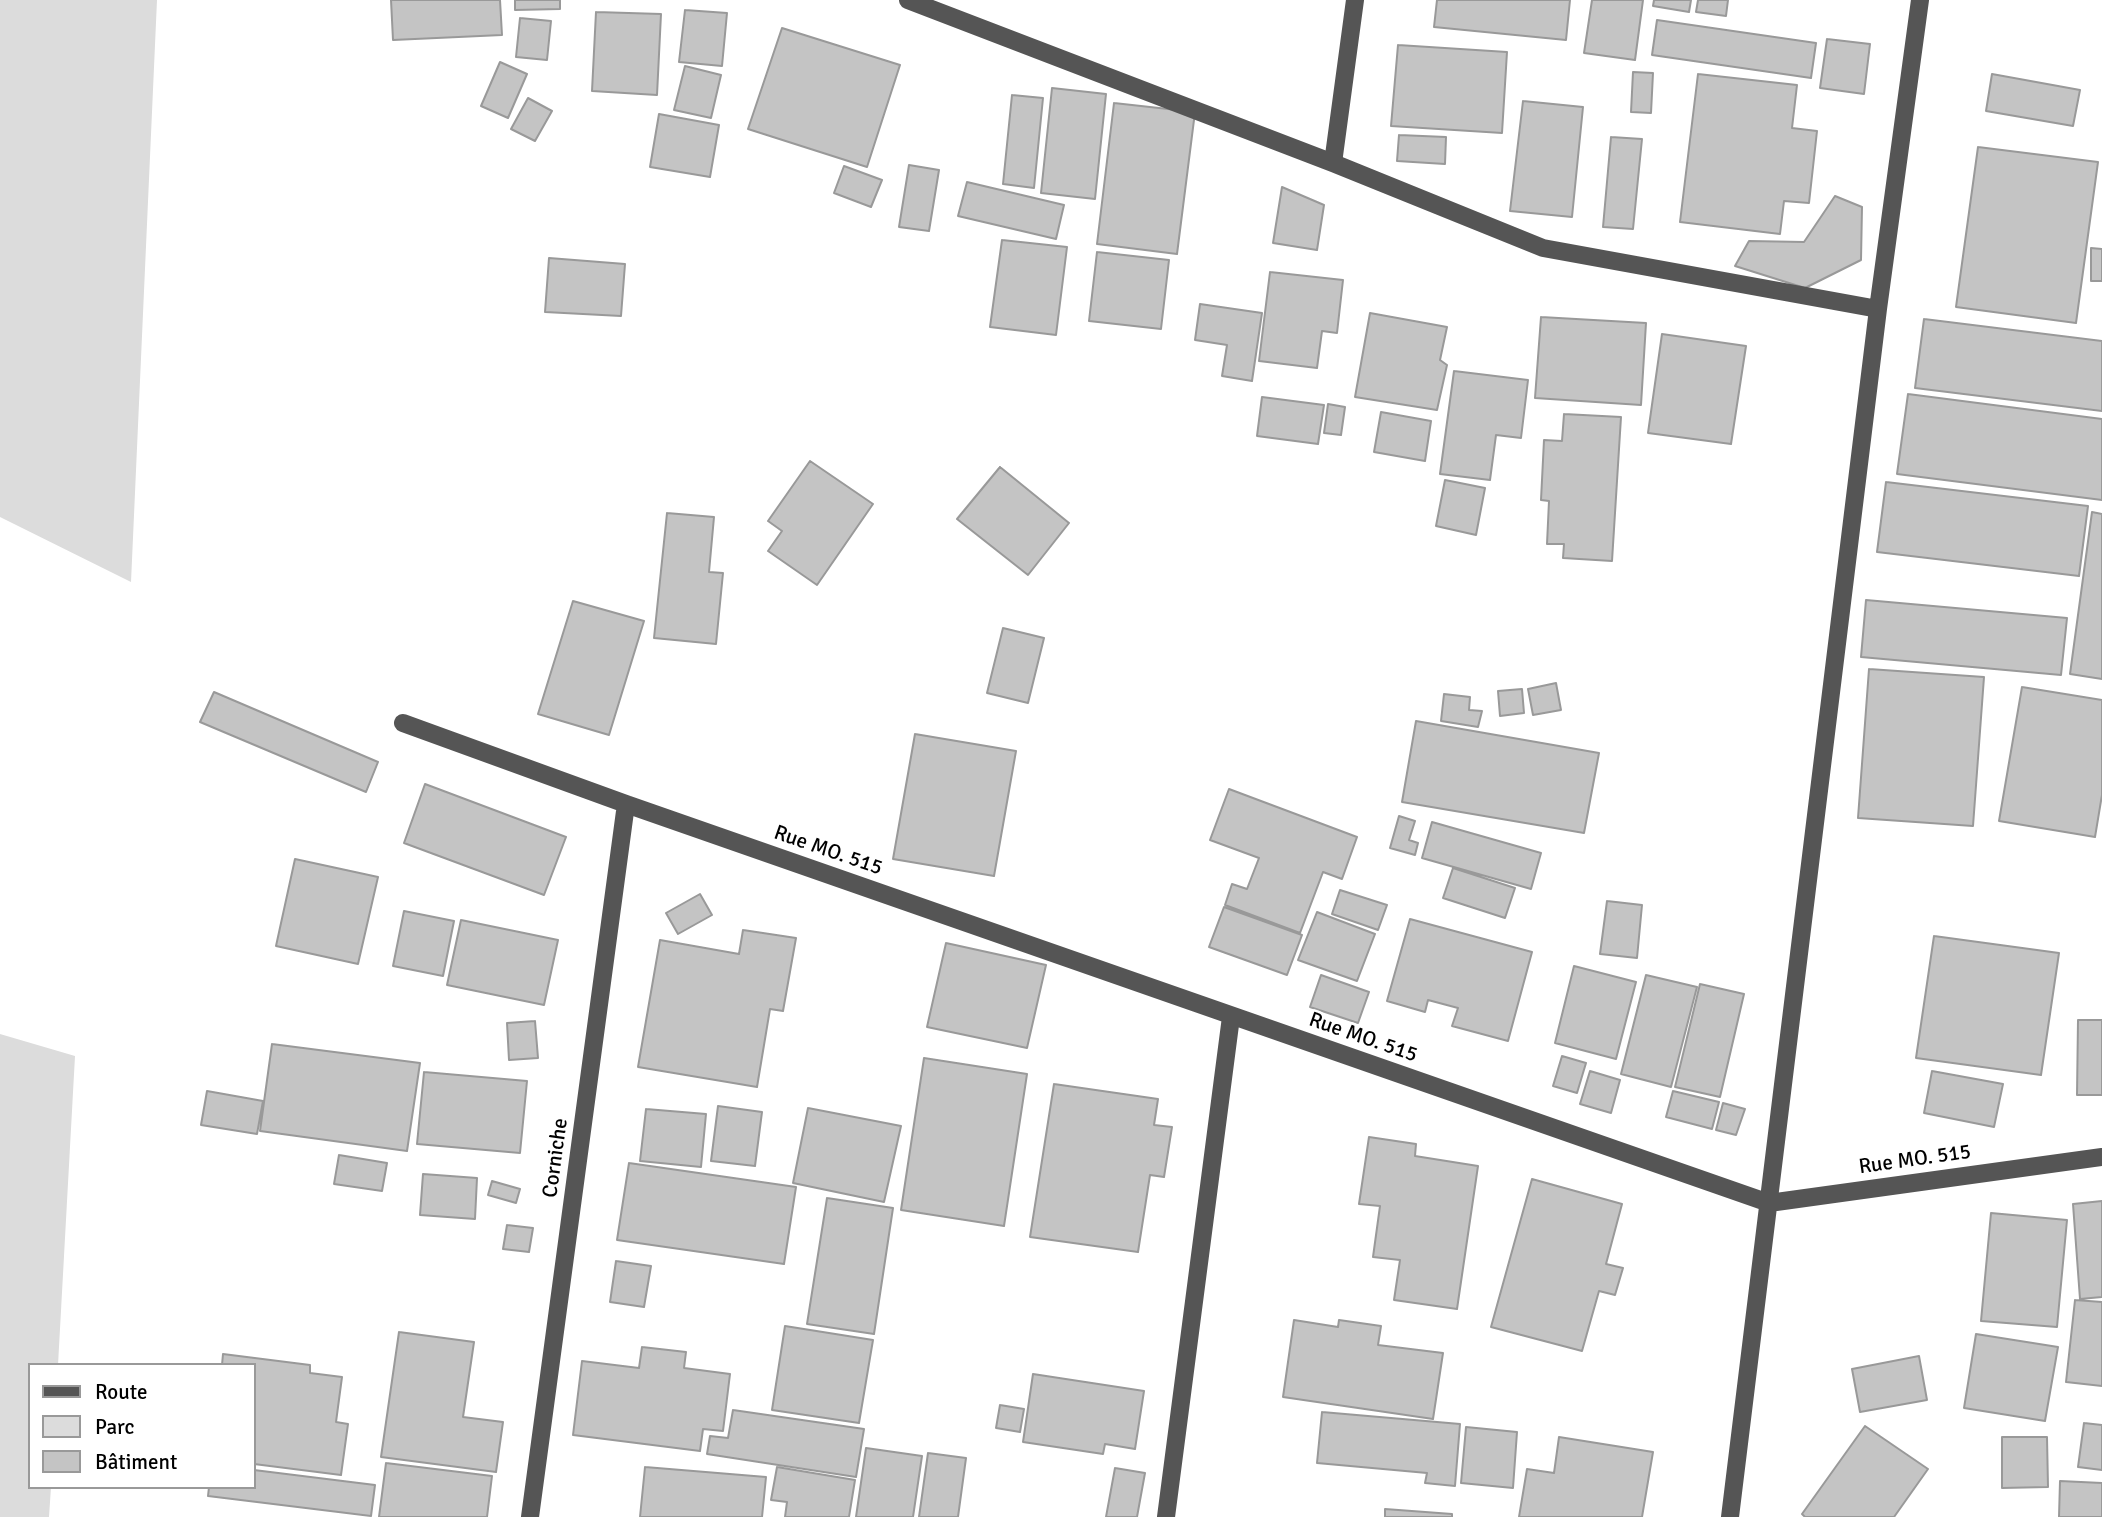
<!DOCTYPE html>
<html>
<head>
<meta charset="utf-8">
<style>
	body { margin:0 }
	#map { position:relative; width:2102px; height:1517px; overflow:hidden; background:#fff; font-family:Signika,sans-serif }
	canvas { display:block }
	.legend { position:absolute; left:28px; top:1363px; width:228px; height:126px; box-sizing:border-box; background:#fff; border:2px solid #999; margin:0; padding:9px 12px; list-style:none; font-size:21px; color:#000 }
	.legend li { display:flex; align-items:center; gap:14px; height:35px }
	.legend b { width:35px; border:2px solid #999 }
</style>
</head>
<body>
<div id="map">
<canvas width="2102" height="1517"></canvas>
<ul class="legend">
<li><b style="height:9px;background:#555"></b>Route</li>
<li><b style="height:19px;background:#dcdcdc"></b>Parc</li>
<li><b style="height:19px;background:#c4c4c4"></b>Bâtiment</li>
</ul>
</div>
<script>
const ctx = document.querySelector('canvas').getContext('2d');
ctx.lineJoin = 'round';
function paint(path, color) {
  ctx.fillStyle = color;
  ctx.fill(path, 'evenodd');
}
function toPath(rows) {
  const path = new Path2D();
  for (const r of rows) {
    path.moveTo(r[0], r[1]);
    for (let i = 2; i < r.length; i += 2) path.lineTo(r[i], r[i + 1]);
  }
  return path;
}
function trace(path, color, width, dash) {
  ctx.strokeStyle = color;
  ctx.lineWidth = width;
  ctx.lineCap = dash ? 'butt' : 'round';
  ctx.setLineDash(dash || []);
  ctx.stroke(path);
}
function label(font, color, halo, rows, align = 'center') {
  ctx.font = font + ' Signika,sans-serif';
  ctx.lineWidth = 5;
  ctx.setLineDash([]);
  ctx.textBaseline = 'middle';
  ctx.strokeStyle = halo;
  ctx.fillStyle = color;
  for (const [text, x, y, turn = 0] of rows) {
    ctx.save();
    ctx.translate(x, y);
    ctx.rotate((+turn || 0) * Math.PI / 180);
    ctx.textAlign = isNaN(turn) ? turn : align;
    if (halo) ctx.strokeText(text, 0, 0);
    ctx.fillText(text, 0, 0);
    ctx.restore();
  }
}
paint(toPath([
	[0,0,157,0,131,582,0,517],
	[0,1034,75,1056,58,1365,30,1365,30,1487,51,1487,49,1517,0,1517]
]), '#dcdcdc');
const building = toPath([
	[391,0,500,0,502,35,393,40,391,0],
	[515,0,560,0,560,9,515,10,515,0],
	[1437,0,1570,0,1566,40,1434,27,1437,0],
	[1592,0,1643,0,1635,60,1584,53,1592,0],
	[1654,0,1691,0,1689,12,1653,6,1654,0],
	[1698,0,1728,0,1726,16,1696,12,1698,0],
	[685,10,727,13,722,66,679,62,685,10],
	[596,12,661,14,657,95,592,91,596,12],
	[520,18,551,21,547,60,516,57,520,18],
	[1657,20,1816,43,1811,78,1652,55,1657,20],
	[782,28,900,65,867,167,748,129,782,28],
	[1827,39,1870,44,1864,94,1820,88,1827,39],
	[1398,45,1507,52,1502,133,1391,126,1398,45],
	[500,62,527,74,508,118,481,106,500,62],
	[685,66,721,75,711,118,674,110,685,66],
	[1633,72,1653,73,1651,113,1631,112,1633,72],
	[1698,74,1797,85,1792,128,1817,131,1809,203,1784,201,1780,234,1680,222,1698,74],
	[1992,74,2080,90,2073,126,1986,111,1992,74],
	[1052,88,1106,94,1095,199,1041,193,1052,88],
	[1012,95,1043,98,1034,188,1003,184,1012,95],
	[528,98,552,111,535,141,511,129,528,98],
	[1523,101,1583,107,1572,217,1510,211,1523,101],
	[1114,103,1195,112,1177,254,1097,244,1114,103],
	[659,114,719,125,710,177,650,167,659,114],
	[1399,135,1446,137,1445,164,1397,161,1399,135],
	[1611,137,1642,139,1633,229,1603,227,1611,137],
	[1978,147,2098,162,2076,323,1956,307,1978,147],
	[909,165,939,170,929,231,899,227,909,165],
	[844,166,882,180,871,207,834,193,844,166],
	[967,182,1064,205,1056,239,958,216,967,182],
	[1282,187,1324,205,1317,250,1273,243,1282,187],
	[1835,196,1862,207,1861,260,1805,288,1735,266,1749,241,1804,242,1835,196],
	[1002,240,1067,247,1056,335,990,327,1002,240],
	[2091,248,2102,249,2102,281,2091,281,2091,248],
	[1097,252,1169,260,1161,329,1089,321,1097,252],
	[549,258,625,264,621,316,545,312,549,258],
	[1270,272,1343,280,1337,333,1322,331,1317,368,1259,361,1270,272],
	[1200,304,1262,313,1252,381,1222,376,1227,345,1195,340,1200,304],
	[1370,313,1447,327,1440,360,1447,365,1437,410,1355,397,1370,313],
	[1541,317,1646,323,1641,405,1535,398,1541,317],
	[1924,319,2102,341,2102,411,1915,388,1924,319],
	[1662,334,1746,346,1731,444,1648,433,1662,334],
	[1454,371,1528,380,1521,438,1496,435,1490,480,1440,474,1454,371],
	[1908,394,2102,419,2102,500,1897,474,1908,394],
	[1262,397,1324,405,1318,444,1257,436,1262,397],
	[1328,404,1345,407,1341,435,1324,433,1328,404],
	[1381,412,1431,421,1425,461,1374,452,1381,412],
	[1564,414,1621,417,1612,561,1563,558,1564,544,1547,544,1549,501,1541,500,1544,440,1562,441,1564,414],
	[810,461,873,504,817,585,768,551,782,531,768,521,810,461],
	[1000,467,1069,523,1028,575,957,519,1000,467],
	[1445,480,1485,488,1476,535,1436,526,1445,480],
	[1886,482,2088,506,2079,576,1877,552,1886,482],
	[2092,512,2102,514,2102,679,2070,674,2092,512],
	[667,513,714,517,709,572,723,573,716,644,654,638,667,513],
	[1866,600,2067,618,2061,675,1861,657,1866,600],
	[573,601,644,621,609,735,538,714,573,601],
	[1003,628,1044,638,1028,703,987,693,1003,628],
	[1869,669,1984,677,1973,826,1858,818,1869,669],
	[1556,683,1561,710,1533,715,1528,689,1556,683],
	[2022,687,2102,700,2102,795,2095,837,1999,821,2022,687],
	[1522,689,1524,713,1500,716,1498,691,1522,689],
	[214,692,378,762,366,792,200,722,214,692],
	[1444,694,1470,697,1469,710,1482,711,1478,727,1441,721,1444,694],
	[1416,721,1599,753,1584,833,1402,802,1416,721],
	[915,734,1016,751,994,876,893,859,915,734],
	[425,784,566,837,544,895,404,843,425,784],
	[1229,789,1357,837,1342,879,1323,872,1300,933,1225,905,1232,884,1247,889,1259,858,1210,840,1229,789],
	[1399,816,1415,821,1409,840,1418,843,1415,855,1390,848,1399,816],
	[1432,822,1541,853,1531,889,1422,858,1432,822],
	[295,859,378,877,358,964,276,946,295,859],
	[1453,868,1515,888,1505,918,1443,898,1453,868],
	[1340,890,1387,905,1378,930,1332,914,1340,890],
	[700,894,712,915,678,934,666,913,700,894],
	[1607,901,1642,905,1637,958,1600,954,1607,901],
	[1224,907,1302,935,1287,975,1209,947,1224,907],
	[404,911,454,921,443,976,393,966,404,911],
	[1317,912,1375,934,1357,981,1298,960,1317,912],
	[1410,919,1532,952,1508,1041,1452,1026,1458,1008,1428,1000,1425,1012,1387,1001,1410,919],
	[461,920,558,940,544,1005,447,985,461,920],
	[743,930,796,938,783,1011,770,1009,757,1087,638,1067,660,940,739,954,743,930],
	[1934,936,2059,953,2041,1075,1916,1058,1934,936],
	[946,943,1046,965,1027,1048,927,1027,946,943],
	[1574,966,1636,982,1616,1059,1555,1043,1574,966],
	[1321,975,1369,992,1358,1023,1310,1007,1321,975],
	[1646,975,1697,987,1671,1087,1621,1074,1646,975],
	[1700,984,1744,994,1720,1097,1675,1087,1700,984],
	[2078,1020,2102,1020,2102,1095,2077,1095,2078,1020],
	[535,1021,538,1058,509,1060,507,1023,535,1021],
	[272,1044,420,1063,407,1151,260,1131,272,1044],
	[1562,1056,1586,1063,1577,1093,1553,1086,1562,1056],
	[924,1058,1027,1074,1004,1226,901,1210,924,1058],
	[1590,1071,1620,1080,1611,1113,1580,1104,1590,1071],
	[1932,1071,2003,1084,1994,1127,1924,1113,1932,1071],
	[424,1072,527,1081,520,1153,417,1144,424,1072],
	[1054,1084,1158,1099,1154,1125,1172,1127,1164,1177,1150,1175,1138,1252,1030,1237,1054,1084],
	[207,1091,263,1101,257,1134,201,1125,207,1091],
	[1673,1091,1719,1102,1712,1129,1666,1117,1673,1091],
	[1723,1103,1745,1109,1736,1135,1716,1130,1723,1103],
	[718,1106,762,1112,755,1166,711,1161,718,1106],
	[808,1108,901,1126,884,1202,793,1183,808,1108],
	[646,1109,706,1114,701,1167,640,1161,646,1109],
	[1369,1137,1416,1144,1415,1156,1478,1166,1457,1309,1394,1300,1400,1260,1373,1257,1380,1206,1359,1204,1369,1137],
	[339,1155,387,1163,382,1191,334,1184,339,1155],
	[629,1163,796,1187,784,1264,617,1240,629,1163],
	[423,1174,477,1178,475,1219,420,1215,423,1174],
	[1532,1179,1622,1204,1606,1264,1623,1268,1615,1295,1599,1291,1582,1351,1491,1327,1532,1179],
	[492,1181,520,1189,516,1203,488,1195,492,1181],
	[827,1198,893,1208,874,1334,807,1324,827,1198],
	[2102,1201,2102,1297,2080,1299,2073,1204,2102,1201],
	[1991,1213,2067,1220,2057,1327,1981,1321,1991,1213],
	[507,1225,533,1228,529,1252,503,1249,507,1225],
	[616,1261,651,1266,644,1307,610,1302,616,1261],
	[2075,1300,2102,1302,2102,1386,2066,1382,2075,1300],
	[1294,1320,1338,1327,1339,1320,1381,1326,1378,1345,1443,1353,1433,1419,1283,1397,1294,1320],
	[785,1326,873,1340,859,1423,772,1410,785,1326],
	[399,1332,474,1342,463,1417,503,1422,496,1472,381,1457,399,1332],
	[1976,1334,2058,1347,2045,1421,1964,1408,1976,1334],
	[642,1347,686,1352,684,1368,730,1374,723,1431,703,1429,700,1451,573,1435,582,1361,639,1368,642,1347],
	[223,1354,310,1365,310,1373,342,1377,336,1422,348,1424,341,1475,254,1464,254,1365,222,1365,223,1354],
	[1919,1356,1927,1400,1860,1412,1852,1369,1919,1356],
	[1033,1374,1144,1391,1135,1449,1105,1444,1103,1454,1023,1442,1033,1374],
	[1000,1405,1024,1409,1020,1432,996,1428,1000,1405],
	[733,1410,864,1429,856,1477,707,1454,710,1436,728,1438,733,1410],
	[1322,1412,1460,1424,1455,1486,1425,1483,1427,1473,1317,1463,1322,1412],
	[2084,1423,2102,1425,2102,1470,2078,1467,2084,1423],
	[1865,1426,1928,1469,1894,1517,1805,1517,1802,1514,1865,1426],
	[1466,1427,1517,1432,1513,1488,1461,1483,1466,1427],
	[1559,1437,1653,1452,1642,1517,1519,1517,1527,1469,1554,1473,1559,1437],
	[2002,1437,2047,1437,2048,1487,2002,1488,2002,1437],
	[866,1448,922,1456,913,1517,856,1517,866,1448],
	[928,1453,966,1458,958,1517,919,1517,928,1453],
	[386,1463,492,1476,487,1517,379,1517,386,1463],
	[645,1467,766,1477,762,1517,640,1517,645,1467],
	[777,1467,855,1480,849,1517,785,1517,787,1502,771,1500,777,1467],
	[1115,1468,1145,1473,1137,1517,1106,1517,1115,1468],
	[254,1470,375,1485,371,1516,208,1496,209,1487,254,1487,254,1470],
	[2060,1481,2102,1483,2102,1517,2059,1517,2060,1481],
	[1385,1509,1452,1514,1452,1517,1385,1517,1385,1509]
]);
paint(building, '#c4c4c4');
trace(building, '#999', 2);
trace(toPath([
	[908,0,1333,163,1543,248,1878,309],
	[1333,163,1355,0],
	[403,723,626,804,1769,1203,2102,1157],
	[530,1517,626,804],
	[1166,1517,1231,1017],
	[1730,1517,1878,309,1920,0]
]), '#555', 18);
label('21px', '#000', '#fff', [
	["Rue MO. 515",828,851,19],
	["Rue MO. 515",1363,1038,19],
	["Corniche",556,1158,-82],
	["Rue MO. 515",1915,1160,-8]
]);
</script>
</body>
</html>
